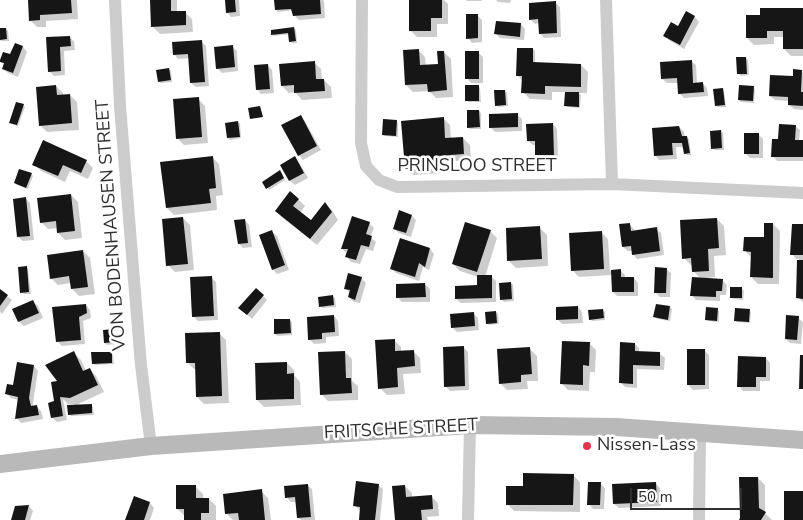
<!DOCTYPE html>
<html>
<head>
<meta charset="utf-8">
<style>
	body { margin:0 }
	#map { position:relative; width:803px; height:520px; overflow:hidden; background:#fff; font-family:"Nunito Sans",sans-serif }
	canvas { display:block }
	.scale { position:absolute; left:630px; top:488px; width:112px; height:22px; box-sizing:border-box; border:2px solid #2f2f2f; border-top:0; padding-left:6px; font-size:15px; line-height:18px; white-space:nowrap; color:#2f2f2f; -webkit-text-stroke:4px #fff; paint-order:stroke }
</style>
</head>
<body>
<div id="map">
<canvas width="803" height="520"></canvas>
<div class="scale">50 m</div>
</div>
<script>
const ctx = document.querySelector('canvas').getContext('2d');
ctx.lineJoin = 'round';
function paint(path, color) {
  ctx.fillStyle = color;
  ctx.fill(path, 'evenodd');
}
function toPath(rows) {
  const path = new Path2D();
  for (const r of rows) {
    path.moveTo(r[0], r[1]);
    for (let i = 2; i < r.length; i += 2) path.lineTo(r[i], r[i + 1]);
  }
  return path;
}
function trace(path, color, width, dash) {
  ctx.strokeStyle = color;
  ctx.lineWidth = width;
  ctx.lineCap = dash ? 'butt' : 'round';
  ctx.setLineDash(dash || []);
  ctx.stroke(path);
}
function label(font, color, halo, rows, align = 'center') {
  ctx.font = font + ' "Nunito Sans",sans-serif';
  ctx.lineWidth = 5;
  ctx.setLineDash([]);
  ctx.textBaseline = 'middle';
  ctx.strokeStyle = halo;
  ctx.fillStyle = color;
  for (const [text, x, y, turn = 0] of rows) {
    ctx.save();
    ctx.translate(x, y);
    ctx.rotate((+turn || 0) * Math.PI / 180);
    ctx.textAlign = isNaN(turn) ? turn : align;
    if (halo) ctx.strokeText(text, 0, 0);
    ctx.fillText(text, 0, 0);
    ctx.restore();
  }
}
paint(toPath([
	[42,0,77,0,78,19,46,21,46,27,37,27,30,20],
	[151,0,177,0,177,12,185,12,192,19,193,32,160,34,153,27],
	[226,0,239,0,240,16,231,17,227,12],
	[275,0,323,0,324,1,325,18,299,20,295,16,294,10,278,12,276,10],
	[410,0,444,0,448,4,448,24,437,24,437,37,417,37,410,30],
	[466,0,481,0,482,1,467,1],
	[496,0,511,0,510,3,498,2],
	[556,3,560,7,561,37,544,38,540,33,539,23,535,24,530,19],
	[803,9,803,56,791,56,784,49,784,37,774,37,774,44,754,45,747,38,762,17],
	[686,13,695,17,699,22,684,49,669,40,665,36,678,28],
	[477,15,482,20,482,42,472,43,468,38],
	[521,24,525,29,524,40,500,38,496,34],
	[294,28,296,30,297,43,292,43,290,41,290,34,274,36,272,35],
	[6,29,8,31,9,41,1,41,0,40,0,30],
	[70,37,74,42,75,50,64,51,65,75,54,76,49,71,48,38],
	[201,41,206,46,209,86,196,87,191,83,190,58,178,59,174,54],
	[15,44,23,47,27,52,18,77,8,73,3,68,5,65,1,61,11,56],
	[232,47,237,51,238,71,222,73,217,68],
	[533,49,535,51,535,63,581,65,588,72,587,93,578,93,581,95,580,108,567,107,565,105,566,92,552,92,552,100,530,99,523,92,523,81,518,76],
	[418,50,425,57,426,66,439,66,444,52,451,59,453,97,436,98,429,91,413,92,406,85],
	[478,52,483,57,483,83,471,83,467,78],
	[746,58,748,60,749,75,741,76,739,74],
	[691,61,696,65,697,84,703,84,707,88,708,96,684,98,679,93,678,83,667,83,662,79],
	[314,62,321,69,322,80,324,80,331,87,332,98,302,100,295,92,289,93,282,86],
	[268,65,272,70,274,93,261,94,257,89],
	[169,69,171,71,172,82,161,83,159,81],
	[801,71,803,73,803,110,794,109,789,105,790,101,775,100,770,96],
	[56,86,63,93,63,95,70,95,77,102,79,130,47,132,40,125],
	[478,86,480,88,481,102,468,102,467,100],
	[753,87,755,89,754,103,741,102,739,100],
	[722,89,724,91,726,107,718,107,716,106],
	[505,91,507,93,508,106,498,107,496,105],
	[198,99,205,106,208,143,184,145,177,138],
	[23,105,25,107,18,126,12,124,10,122],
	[479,111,481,113,481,129,470,129,468,127],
	[517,114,522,119,522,131,495,132,491,128],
	[301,117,305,121,321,150,303,160,299,155],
	[443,118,450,125,451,139,463,138,470,145,471,160,443,162,444,173,413,175,406,168],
	[396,121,398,123,398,137,385,136,383,135],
	[238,122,240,124,241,138,230,140,228,138],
	[553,124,557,129,558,159,541,159,536,154,536,145,533,145,528,141],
	[795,126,800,130,799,141,803,142,803,161,777,161,773,156],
	[679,127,684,132,685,137,687,137,689,139,691,155,687,155,685,153,684,147,676,147,677,159,659,160,655,155],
	[721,131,723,133,724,150,714,150,712,148],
	[758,134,763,139,763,158,750,158,745,153],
	[212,157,219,164,223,195,216,196,217,210,174,215,167,208],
	[294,158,299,162,308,178,295,185,290,181,281,165],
	[86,161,93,168,88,179,70,171,65,182,41,171,34,164],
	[31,174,33,176,28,189,17,185,15,183],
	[281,174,285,180,269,190,264,182],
	[71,195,78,202,82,238,65,240,58,233,58,228,48,229,41,222],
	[25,198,30,203,34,240,23,241,18,237],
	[298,199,305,206,300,213,311,222,325,204,332,210,338,220,317,245,283,218,276,211],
	[412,216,416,220,411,237,399,233,394,229],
	[183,218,190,225,194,270,175,272,168,265],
	[717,219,724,226,726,255,714,256,715,277,708,278,708,280,722,280,727,285,726,295,720,295,720,301,696,300,692,295,701,279,693,271,693,265,691,265,684,258],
	[245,220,249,225,252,247,243,248,239,244],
	[369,223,374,228,370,237,376,242,373,251,366,249,360,264,351,262,347,257,348,254,342,249],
	[629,224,634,229,634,232,656,229,661,233,664,255,637,259,633,254,632,251,628,251,623,247,620,225],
	[773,224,780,231,779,284,758,284,751,277,752,258,745,251,765,238],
	[803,225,803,302,798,298,799,259,796,259,792,254],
	[540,228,547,235,548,266,516,268,509,261],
	[490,231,497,238,485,277,491,276,496,281,496,302,461,303,456,299,479,286,478,277,460,271,453,264],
	[272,232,277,236,289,270,277,274,273,269],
	[601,232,608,239,610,271,621,271,625,275,625,278,634,278,638,283,638,296,617,296,613,292,612,275,579,277,572,270],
	[401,240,430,249,434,254,429,270,423,267,419,281,396,273,392,269],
	[83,251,90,258,95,294,79,296,72,289,71,283,58,285,51,278],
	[26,267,28,269,31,294,24,294,22,292],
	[666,269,671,273,670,297,660,297,655,292],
	[211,277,216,282,218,320,198,321,193,316],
	[361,278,366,283,360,303,354,302,349,297,350,293,345,288],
	[511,283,513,285,514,301,504,302,502,300],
	[425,284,430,289,430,302,402,302,398,298],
	[742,289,744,291,743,300,733,299,731,297],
	[0,291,12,300,2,314,0,312],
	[263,296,267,300,252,319,244,312],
	[333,296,335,298,336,307,322,308,320,306],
	[33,301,38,306,43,318,24,326,19,322,14,310],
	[86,305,90,310,91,318,83,321,85,344,62,346,57,341],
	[578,307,582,312,583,323,562,324,557,319],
	[670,307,672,309,670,321,657,319,655,317],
	[717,309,719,311,719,322,708,321,706,319],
	[603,310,605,312,605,320,592,321,590,319],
	[749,310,751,312,750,323,737,322,735,320],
	[496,312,498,314,499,324,489,325,487,323],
	[473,313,478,318,479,330,457,332,452,327],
	[334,316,338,321,339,336,326,337,326,343,314,344,309,339],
	[798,318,803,322,801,344,790,343,786,339],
	[290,320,292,322,292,335,277,336,275,334],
	[113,330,115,332,116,344,107,345,105,343],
	[219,333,226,340,229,403,204,404,197,397,196,369,194,369,187,362],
	[394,340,401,347,401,352,413,351,420,358,421,373,403,374,405,394,387,395,380,388],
	[589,343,596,350,595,372,590,372,589,391,568,390,561,383],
	[635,344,639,348,639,353,660,354,665,358,664,370,637,369,637,388,625,387,621,383],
	[463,347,468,352,469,390,450,391,445,386],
	[530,349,537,356,538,381,527,381,528,389,507,390,500,383],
	[705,351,709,355,709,389,693,390,688,385],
	[345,352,352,359,352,381,358,386,358,400,328,401,321,394],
	[74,353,81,360,86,371,89,369,96,376,104,392,74,406,91,405,93,407,94,415,71,416,69,414,74,406,74,404,68,404,63,399,67,420,57,422,52,417,59,382],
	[111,353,113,355,114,364,95,365,93,363],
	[766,358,770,363,770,381,760,381,760,391,743,391,739,386],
	[287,363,294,370,294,375,300,382,301,405,264,407,257,400],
	[34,366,38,371,33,403,34,407,37,407,41,411,43,419,21,423,17,418,19,400,11,398,7,394],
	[573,475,580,482,580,512,514,511,507,504],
	[758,478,765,485,765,513,772,520,740,520],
	[600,483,605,488,604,509,593,509,589,504],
	[655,483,660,488,661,506,619,508,614,504],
	[307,485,312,489,315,520,301,520,298,518,297,502,291,502,287,498],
	[378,485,383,489,380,520,360,520,361,510,359,510,355,505],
	[405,486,412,493,412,498,431,496,438,503,439,516,427,517,428,520,396,520],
	[196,487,203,494,203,499,209,499,216,506,216,520,185,520,185,516,177,509],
	[261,491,268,498,271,520,233,520,227,514],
	[150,503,154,508,150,520,127,520],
	[29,506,33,511,30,520,12,520]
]), '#0003');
paint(toPath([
	[28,0,71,0,72,13,40,15,40,20,29,21],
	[150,0,171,0,171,11,186,11,186,25,151,27],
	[225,0,235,0,236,12,226,13],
	[274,0,320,0,321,14,293,16,291,9,275,10],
	[409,0,442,0,442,18,431,18,431,31,409,31],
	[556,1,557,33,539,34,538,19,529,20,529,3],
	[760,8,803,8,803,49,783,49,783,31,767,31,767,38,746,38,746,15,760,15],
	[686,11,695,16,680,45,663,36,671,22,678,26],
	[466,14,478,14,478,38,466,39],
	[496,21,521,23,520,37,494,34],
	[294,27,296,41,289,42,288,33,271,35,271,30],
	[0,28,6,28,7,39,0,40],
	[70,36,71,46,60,47,61,71,48,72,46,37],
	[202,40,205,82,190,83,188,54,173,55,172,42],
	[15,43,23,46,13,73,2,69,4,63,0,62,0,60,3,52,10,54],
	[233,45,235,67,216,69,214,47],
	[517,48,533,48,533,62,581,64,581,87,545,86,545,94,521,93,522,76,516,76],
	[419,49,420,65,438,64,437,51,444,51,447,90,428,92,427,84,405,85,403,50],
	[465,51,479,51,479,79,465,79],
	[736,57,746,57,747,74,737,74],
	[692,60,693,83,703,82,704,92,678,94,677,78,661,79,660,62],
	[315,61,316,79,324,79,325,91,294,93,294,85,281,86,279,64],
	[268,64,270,89,256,90,254,65],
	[169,68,171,80,158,82,156,70],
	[793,69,802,70,801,92,803,92,803,106,788,105,788,97,769,96,770,75,793,76],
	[56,85,57,95,70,94,72,123,39,126,36,87],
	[465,85,479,85,479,101,465,101],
	[739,85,754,86,753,101,738,100],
	[723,88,725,105,715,106,713,89],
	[494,90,505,90,506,105,495,106],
	[565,92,579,92,579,107,564,106],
	[199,97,202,137,176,139,173,99],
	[16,102,24,104,17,125,9,123],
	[260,106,263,117,250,119,248,108],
	[467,110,479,110,480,127,467,128],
	[518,113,518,127,489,128,489,114],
	[301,115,317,146,298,156,281,125],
	[444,117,445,138,463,137,464,154,437,156,437,166,405,169,401,121],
	[383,119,397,120,396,136,382,135],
	[238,121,240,137,227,138,225,123],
	[553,123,554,155,535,155,535,141,527,141,526,124],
	[779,124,796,125,795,140,803,140,803,157,771,157,772,139,778,139],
	[679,126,682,136,687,136,690,153,684,154,682,143,672,143,673,155,654,156,652,128],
	[721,130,722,148,711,149,710,131],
	[744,133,759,133,759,154,744,154],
	[43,140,87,160,81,173,63,165,58,176,32,165],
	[213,156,216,188,209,189,211,203,166,208,160,162],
	[295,156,304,173,289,181,280,165],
	[19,169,32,173,26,188,14,183],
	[280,170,284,178,266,189,262,182],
	[290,191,299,199,293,206,311,220,325,202,332,212,310,239,275,211],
	[71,194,75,231,57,233,56,221,40,223,37,198],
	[26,197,30,236,17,237,13,199],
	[399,210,412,215,406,233,393,229],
	[352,216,370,222,366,234,372,236,369,247,361,245,356,260,345,257,348,249,341,249],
	[183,217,188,264,166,266,162,219],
	[717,218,719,248,708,249,709,271,692,272,691,258,682,259,680,220],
	[245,219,248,243,238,244,234,220],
	[465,222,491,230,477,272,452,264],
	[630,223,631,231,657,227,660,251,632,255,631,246,622,247,619,224],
	[764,223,773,223,773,278,750,277,751,252,743,251,744,237,764,237],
	[792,224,803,224,803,255,790,255],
	[540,226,542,259,507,261,506,228],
	[272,230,285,265,272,270,259,235],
	[602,231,604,269,571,271,569,233],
	[400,238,430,248,425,267,419,263,415,277,390,269],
	[83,250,88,287,71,289,69,276,50,279,47,255],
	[797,260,803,260,803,299,796,298],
	[27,266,29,292,20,293,18,267],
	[655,267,667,268,666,293,654,293],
	[621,269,621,277,634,277,634,292,612,292,611,270],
	[348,273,362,277,355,300,348,297,350,290,344,289],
	[477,275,492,275,492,298,455,299,455,286,477,285],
	[212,276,214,316,192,317,190,277],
	[692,277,723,279,722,291,716,291,716,297,690,296],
	[511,282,512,299,500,300,499,283],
	[425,283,426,297,396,298,396,284],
	[730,287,742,287,742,298,730,298],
	[256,288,264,295,247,315,238,308],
	[0,289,8,295,0,306],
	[333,295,334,305,319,307,318,297],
	[33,300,39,313,18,322,12,309],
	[86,304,87,313,79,317,81,340,56,342,52,307],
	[656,304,670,306,668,320,653,317],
	[578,306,578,319,556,320,556,307],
	[706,307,718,308,717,321,705,320],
	[735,308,750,309,749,322,734,321],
	[603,309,604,318,589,320,588,310],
	[496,311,497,323,486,324,485,312],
	[474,312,475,326,451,328,450,314],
	[334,315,335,332,322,333,322,339,308,340,307,317],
	[786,315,799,316,797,340,785,339],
	[274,319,290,319,291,333,274,334],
	[114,329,115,342,104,343,103,330],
	[220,332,222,396,196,397,195,363,186,363,185,333],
	[395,339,395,351,414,350,415,366,397,368,398,387,378,389,375,340],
	[562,341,590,342,589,366,583,365,583,385,560,384],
	[620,342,635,343,635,351,660,352,660,366,633,365,633,384,619,383],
	[464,346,465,386,444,387,443,347],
	[530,347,532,374,521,375,521,382,499,384,497,349],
	[687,349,705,349,705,385,687,385],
	[74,351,83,371,90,368,98,385,70,398,60,397,63,416,51,418,48,403,54,401,51,382,57,381,45,365],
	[345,351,346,378,351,378,352,393,320,395,318,352],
	[91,352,112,352,112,363,92,364],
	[800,355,803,355,803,389,799,389],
	[738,356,766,357,766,377,756,377,756,387,737,387],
	[17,362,34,365,29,398,31,406,37,405,39,415,15,419,18,397,5,394,7,384,13,385],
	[287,362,287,374,294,373,294,399,256,400,255,363],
	[92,404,92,413,68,415,67,405],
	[523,473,574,474,573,505,506,505,506,486,523,486],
	[739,477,758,477,759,508,766,512,761,520,739,520,740,518],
	[356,481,379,484,375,520,359,520,360,507,353,506],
	[588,482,601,482,600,505,587,505],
	[656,482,657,502,613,504,612,484],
	[308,484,311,517,297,518,295,497,285,498,284,486],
	[176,485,196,485,196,498,209,498,209,513,201,513,201,520,184,520,184,509,176,509],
	[405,485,406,497,432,495,433,509,421,510,422,520,395,520,392,486],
	[262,489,265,520,239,520,238,513,225,514,223,494],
	[784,491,803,491,803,520,784,520],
	[134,496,150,502,144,520,125,520],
	[29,505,25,520,11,520,15,506]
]), '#161616');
trace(toPath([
	[115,0,120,106,133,268,141,365,151,446],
	[362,0,361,143,366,166,379,180,397,187,612,184,803,193],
	[606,0,612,184],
	[468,520,470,425],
	[699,520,700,433]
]), '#ccc', 12);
trace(toPath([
	[0,464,151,446,470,425,616,427,803,440]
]), '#b9b9b9', 18);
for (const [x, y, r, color] of [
	[587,446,5,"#e2364d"]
]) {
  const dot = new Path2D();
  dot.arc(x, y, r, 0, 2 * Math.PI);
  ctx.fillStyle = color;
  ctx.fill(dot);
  trace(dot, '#fff', 2);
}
label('18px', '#2f2f2f', '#fff', [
	["PRINSLOO STREET",477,167],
	["VON BODENHAUSEN STREET",112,225,-94],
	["FRITSCHE STREET",401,430,-3]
]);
label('18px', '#2f2f2f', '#fff', [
	["Nissen-Lass",597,446]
], 'left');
</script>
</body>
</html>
